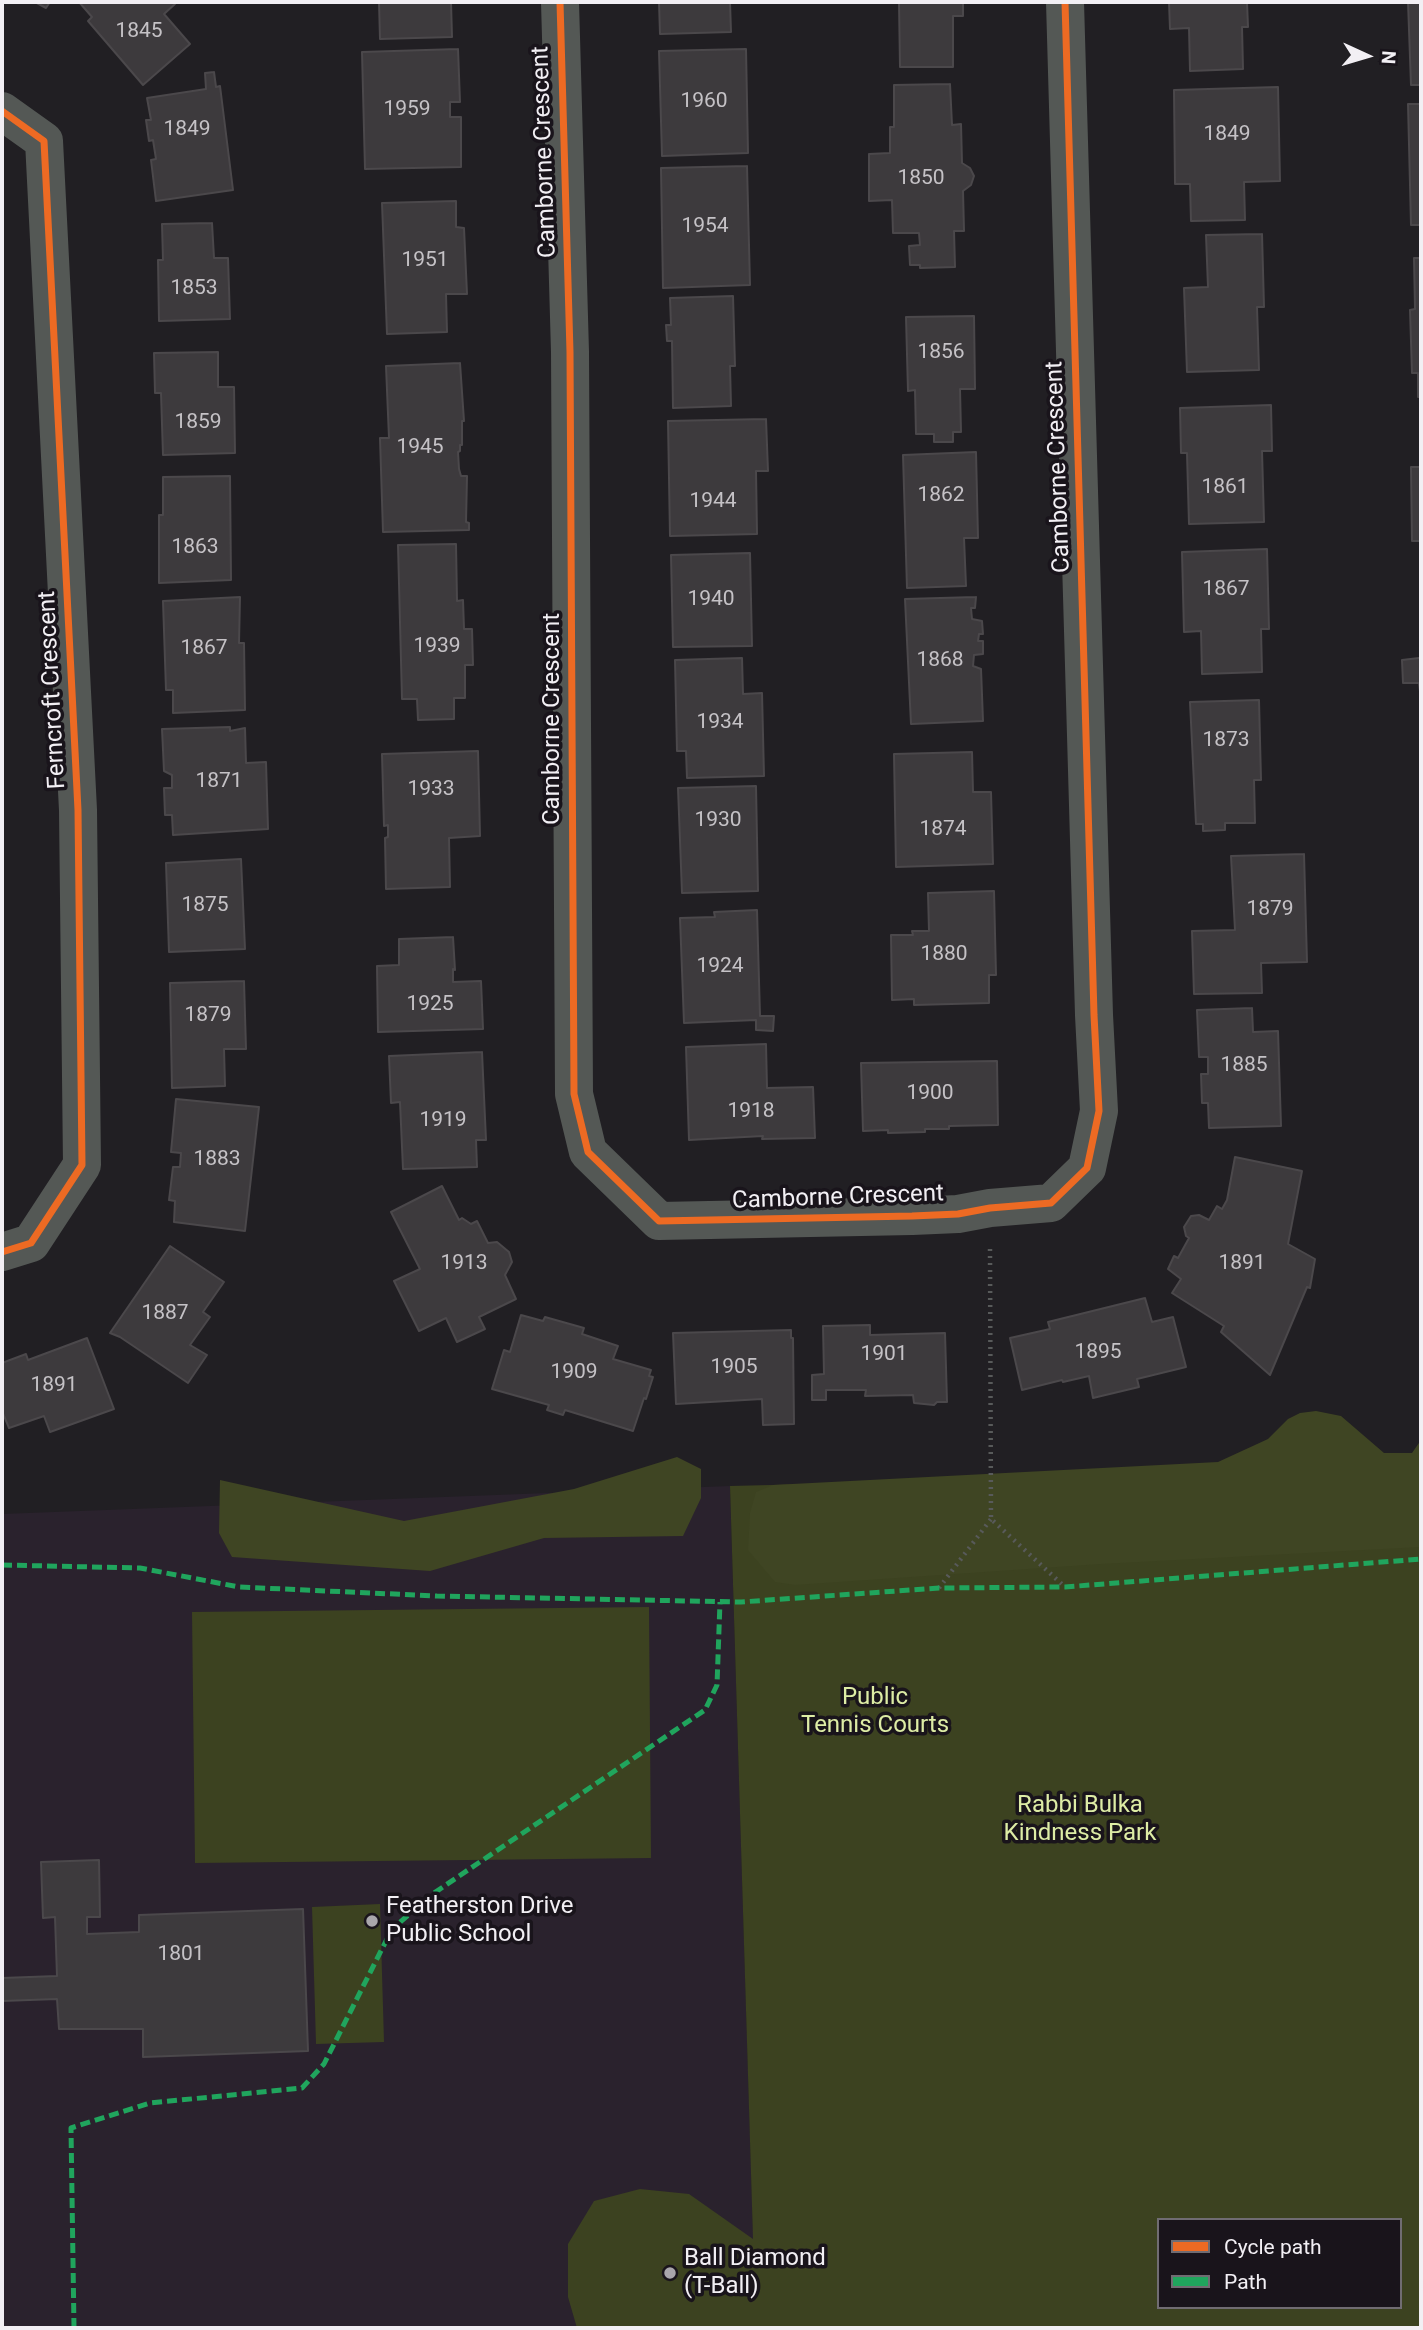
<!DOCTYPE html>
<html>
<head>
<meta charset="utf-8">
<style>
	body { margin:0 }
	#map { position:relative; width:1423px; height:2330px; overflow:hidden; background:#211f23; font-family:Roboto,sans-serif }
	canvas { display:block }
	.frame { position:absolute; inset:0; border:4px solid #f2eff4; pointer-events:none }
	.legend { position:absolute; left:1157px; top:2218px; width:245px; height:91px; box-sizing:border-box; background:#19141b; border:2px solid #706c72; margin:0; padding:9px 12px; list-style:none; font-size:21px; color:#f2eff4 }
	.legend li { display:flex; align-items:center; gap:14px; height:35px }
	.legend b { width:35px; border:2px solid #706c72 }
	.north { position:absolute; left:1332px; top:21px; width:70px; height:70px; -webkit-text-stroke:5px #19141b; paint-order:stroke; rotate:94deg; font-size:19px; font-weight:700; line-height:28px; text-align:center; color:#f2eff4 }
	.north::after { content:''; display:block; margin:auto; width:24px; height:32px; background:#f2eff4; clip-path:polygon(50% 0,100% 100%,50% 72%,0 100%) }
</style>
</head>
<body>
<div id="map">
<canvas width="1423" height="2330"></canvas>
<div class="frame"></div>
<ul class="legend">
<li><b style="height:9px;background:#ed6a23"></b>Cycle path</li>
<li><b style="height:9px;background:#20a55d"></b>Path</li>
</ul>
<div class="north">N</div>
</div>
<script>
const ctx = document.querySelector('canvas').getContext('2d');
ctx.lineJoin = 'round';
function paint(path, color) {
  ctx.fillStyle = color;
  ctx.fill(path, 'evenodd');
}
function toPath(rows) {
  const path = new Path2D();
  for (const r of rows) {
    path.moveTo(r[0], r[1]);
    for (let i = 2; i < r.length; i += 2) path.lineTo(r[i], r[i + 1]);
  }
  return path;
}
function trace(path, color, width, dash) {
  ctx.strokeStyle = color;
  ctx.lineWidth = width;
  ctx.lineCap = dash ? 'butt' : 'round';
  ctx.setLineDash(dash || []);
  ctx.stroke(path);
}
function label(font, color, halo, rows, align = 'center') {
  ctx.font = font + ' Roboto,sans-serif';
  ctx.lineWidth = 7;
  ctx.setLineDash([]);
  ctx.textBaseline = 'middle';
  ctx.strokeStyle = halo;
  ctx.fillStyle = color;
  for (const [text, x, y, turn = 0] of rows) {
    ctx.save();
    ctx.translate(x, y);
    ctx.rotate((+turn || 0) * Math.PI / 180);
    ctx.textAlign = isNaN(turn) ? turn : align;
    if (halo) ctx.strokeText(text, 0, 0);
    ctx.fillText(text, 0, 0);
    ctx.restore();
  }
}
paint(toPath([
	[730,1486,756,2328,2,2328,2,1514]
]), '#2a222d');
paint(toPath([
	[1421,1469,1421,2328,577,2328,568,2297,568,2244,594,2201,640,2189,689,2194,753,2239,730,1486],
	[1159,2220,1400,2220,1400,2307,1159,2307],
	[649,1607,651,1858,195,1863,192,1612],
	[380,1904,384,2042,316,2044,312,1907]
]), '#3c4220');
paint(toPath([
	[1316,1411,1341,1416,1384,1453,1412,1453,1421,1440,1421,1547,1101,1564,795,1585,775,1582,748,1550,750,1513,756,1492,773,1485,1218,1462,1268,1439,1288,1419,1300,1413],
	[677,1457,701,1469,701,1498,683,1536,544,1538,430,1571,232,1557,219,1533,220,1480,404,1521,574,1489]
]), '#3f4523');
const building = toPath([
	[35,2,50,2,46,8,35,2],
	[79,2,173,2,175,4,164,14,190,44,143,85,88,21,92,17,79,2],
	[379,2,451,2,452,37,380,39,379,2],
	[659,2,730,2,731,32,660,34,659,2],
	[899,2,963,2,963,16,953,16,953,67,900,67,899,2],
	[1169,2,1247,2,1248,27,1242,27,1243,69,1190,71,1189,28,1170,29,1169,2],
	[1408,2,1421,2,1421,85,1411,85,1408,2],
	[458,49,460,102,450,102,450,117,461,117,461,167,365,169,362,52,458,49],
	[746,49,748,153,662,156,659,51,746,49],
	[214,72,216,87,220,86,233,190,156,201,151,160,156,159,153,140,149,141,146,120,151,120,147,98,206,89,205,73,214,72],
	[950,84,952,125,961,124,962,163,970,168,974,176,971,185,963,191,964,231,954,231,955,267,920,268,920,265,910,265,909,246,920,245,919,233,893,233,892,200,869,201,869,154,890,153,890,127,894,127,894,85,950,84],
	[1278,87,1280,181,1244,182,1245,220,1191,221,1190,184,1175,184,1174,90,1278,87],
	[1408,104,1421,104,1421,225,1411,225,1408,104],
	[747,166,750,285,663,288,661,168,747,166],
	[456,201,456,227,464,228,467,294,446,294,447,332,387,334,382,203,456,201],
	[212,223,214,258,228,258,230,319,159,321,158,260,163,260,162,224,212,223],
	[1262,234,1264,307,1257,307,1259,370,1187,372,1184,288,1208,287,1206,235,1262,234],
	[1414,258,1421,258,1421,397,1418,397,1418,373,1412,373,1410,310,1415,309,1414,258],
	[733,296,735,366,730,366,731,406,673,408,672,341,667,341,666,325,671,325,670,298,733,296],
	[974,316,975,389,960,389,961,432,953,432,953,442,934,442,934,434,916,434,915,390,908,391,906,317,974,316],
	[218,352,218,387,234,387,235,453,163,455,161,393,155,393,154,353,218,352],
	[460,363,464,421,462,421,462,445,460,445,460,451,458,452,459,469,461,476,467,476,466,522,469,523,469,530,383,532,380,438,389,438,386,366,460,363],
	[1271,405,1272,451,1262,451,1264,522,1189,524,1187,453,1181,453,1180,408,1271,405],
	[766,419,768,471,756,471,757,534,670,536,668,421,766,419],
	[976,452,978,538,964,538,966,586,907,588,903,455,976,452],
	[1411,467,1421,467,1421,541,1412,541,1411,467],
	[230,476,231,580,159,583,159,515,163,515,163,477,230,476],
	[456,544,457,601,463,600,464,629,472,629,473,665,465,665,465,698,454,698,454,719,418,720,417,699,402,699,398,545,456,544],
	[1267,549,1269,629,1261,629,1262,672,1202,674,1201,631,1184,632,1182,552,1267,549],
	[750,553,752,646,673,647,671,555,750,553],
	[240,597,239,643,244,643,245,710,173,713,173,690,166,690,163,601,240,597],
	[976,597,975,608,971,608,972,619,982,621,983,634,979,634,978,641,983,641,983,654,974,655,973,666,981,669,983,721,911,724,905,599,976,597],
	[742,658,743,694,762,693,764,776,687,778,686,751,677,751,675,660,742,658],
	[1419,658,1421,658,1421,700,1419,683,1403,683,1402,660,1419,658],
	[1259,700,1261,780,1254,780,1255,823,1225,823,1225,830,1203,831,1203,824,1196,824,1190,702,1259,700],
	[230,727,230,731,245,728,246,763,266,762,268,829,173,835,172,815,165,815,164,788,172,788,172,775,164,771,162,729,230,727],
	[478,751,480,836,449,838,450,887,386,889,385,838,388,837,388,825,384,826,382,754,478,751],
	[972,752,973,792,991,792,993,864,896,867,894,754,972,752],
	[756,786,758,891,682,893,678,788,756,786],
	[1304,854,1307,962,1261,963,1262,993,1194,994,1192,931,1235,930,1231,856,1304,854],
	[241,859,245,949,169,952,166,863,241,859],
	[994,891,996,975,989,975,989,1003,914,1005,914,999,892,1000,891,935,913,935,912,931,929,931,928,893,994,891],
	[757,910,760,1016,774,1016,773,1031,756,1030,756,1020,684,1023,680,918,715,917,714,912,757,910],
	[453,937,455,970,453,969,453,982,481,981,483,1029,378,1032,377,966,399,965,399,939,453,937],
	[244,981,246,1049,224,1049,225,1086,172,1088,170,983,244,981],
	[1252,1008,1253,1032,1278,1031,1281,1126,1209,1128,1208,1103,1202,1103,1201,1074,1208,1074,1208,1057,1199,1057,1197,1010,1252,1008],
	[766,1044,767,1088,813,1087,815,1138,762,1139,763,1136,689,1140,686,1047,766,1044],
	[482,1052,486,1140,476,1140,477,1167,403,1169,400,1102,391,1103,389,1056,482,1052],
	[997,1061,998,1125,949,1126,949,1129,925,1129,925,1132,888,1133,888,1130,863,1131,861,1063,997,1061],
	[176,1099,259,1107,245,1231,174,1222,175,1201,169,1200,173,1167,180,1167,181,1153,171,1152,176,1099],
	[1235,1157,1302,1171,1288,1244,1315,1259,1310,1288,1307,1287,1270,1375,1221,1332,1224,1326,1172,1293,1181,1279,1168,1269,1174,1256,1178,1258,1189,1238,1186,1236,1184,1227,1191,1216,1199,1215,1209,1220,1217,1206,1222,1209,1227,1200,1235,1157],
	[442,1186,459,1220,462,1218,471,1224,477,1221,488,1243,497,1242,509,1252,512,1262,505,1275,516,1299,479,1317,485,1329,457,1342,446,1318,419,1331,394,1281,420,1269,391,1212,442,1186],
	[170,1246,224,1282,203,1312,210,1317,190,1345,207,1355,188,1383,120,1337,110,1333,170,1246],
	[1145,1298,1152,1322,1173,1317,1186,1367,1137,1379,1139,1387,1093,1398,1089,1376,1063,1382,1062,1380,1022,1390,1010,1338,1050,1329,1048,1322,1145,1298],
	[521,1315,543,1321,545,1317,584,1328,582,1334,618,1346,613,1359,651,1370,649,1376,653,1377,646,1399,644,1398,633,1431,565,1410,563,1415,547,1410,549,1405,492,1389,504,1350,510,1352,521,1315],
	[870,1325,870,1335,945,1333,947,1402,937,1402,934,1405,914,1403,913,1395,865,1396,866,1390,826,1390,826,1400,812,1400,812,1375,824,1374,823,1326,870,1325],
	[791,1330,791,1338,793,1338,794,1424,763,1425,762,1399,676,1404,673,1333,791,1330],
	[87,1338,114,1409,50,1432,44,1416,9,1428,2,1411,2,1363,26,1354,28,1360,87,1338],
	[99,1860,100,1917,87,1917,87,1934,139,1932,139,1915,303,1909,308,2051,143,2057,143,2029,59,2029,57,1999,2,2001,2,1978,57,1976,55,1917,43,1918,41,1862,99,1860]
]);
paint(building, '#3d3a3d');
trace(building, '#4b484b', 2);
trace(toPath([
	[990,1249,991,1519,1065,1587],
	[939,1588,991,1519]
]), '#585a5a', 4.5, [2, 5]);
trace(toPath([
	[560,2,570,352,574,1094,588,1152,659,1221,912,1216,958,1214,990,1208,1051,1203,1087,1168,1099,1111,1094,1015,1065,2],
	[2,111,44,141,78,810,82,1165,31,1243,2,1252]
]), '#545855', 38);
trace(toPath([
	[2,1565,140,1568,239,1587,437,1596,741,1602,939,1588,1065,1587,1421,1559],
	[74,2328,71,2128,150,2103,302,2088,324,2064,392,1929,434,1893,705,1710,717,1685,720,1602]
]), '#20a55d', 5, [10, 5]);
trace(toPath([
	[560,2,570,352,574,1094,588,1152,659,1221,912,1216,958,1214,990,1208,1051,1203,1087,1168,1099,1111,1094,1015,1065,2],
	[2,111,44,141,78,810,82,1165,31,1243,2,1252]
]), '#ed6a23', 7);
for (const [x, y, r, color] of [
	[372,1921,7,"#a9a6ab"],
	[670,2273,7,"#a9a6ab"]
]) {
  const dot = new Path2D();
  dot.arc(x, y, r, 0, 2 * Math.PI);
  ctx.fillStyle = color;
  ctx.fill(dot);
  trace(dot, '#19141b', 2.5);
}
label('21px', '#c5c2c6', null, [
	["1845",139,32],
	["1960",704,102],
	["1959",407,110],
	["1849",187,130],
	["1849",1227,135],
	["1850",921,179],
	["1954",705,227],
	["1951",425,261],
	["1853",194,289],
	["1856",941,353],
	["1859",198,423],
	["1945",420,448],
	["1861",1225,488],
	["1862",941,496],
	["1944",713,502],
	["1863",195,548],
	["1867",1226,590],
	["1940",711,600],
	["1939",437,647],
	["1867",204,649],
	["1868",940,661],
	["1934",720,723],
	["1873",1226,741],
	["1871",219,782],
	["1933",431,790],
	["1930",718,821],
	["1874",943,830],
	["1875",205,906],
	["1879",1270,910],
	["1880",944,955],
	["1924",720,967],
	["1925",430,1005],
	["1879",208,1016],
	["1885",1244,1066],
	["1900",930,1094],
	["1918",751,1112],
	["1919",443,1121],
	["1883",217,1160],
	["1913",464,1264],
	["1891",1242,1264],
	["1887",165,1314],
	["1895",1098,1353],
	["1901",884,1355],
	["1905",734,1368],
	["1909",574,1373],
	["1891",54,1386],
	["1801",181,1955]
]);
label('24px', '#f2eff4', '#19141b', [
	["Camborne Crescent",545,152,-92],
	["Camborne Crescent",1059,467,-92],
	["Ferncroft Crescent",53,690,-93],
	["Camborne Crescent",553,719,-90],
	["Camborne Crescent",838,1198,-2]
]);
label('24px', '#ddeca5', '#19141b', [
	["Public",875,1698],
	["Tennis Courts",875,1726],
	["Rabbi Bulka",1080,1806],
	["Kindness Park",1080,1834]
]);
label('24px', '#f2eff4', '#19141b', [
	["Featherston Drive",386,1907],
	["Public School",386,1935],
	["Ball Diamond",684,2259],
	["(T-Ball)",684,2287]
], 'left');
</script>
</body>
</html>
